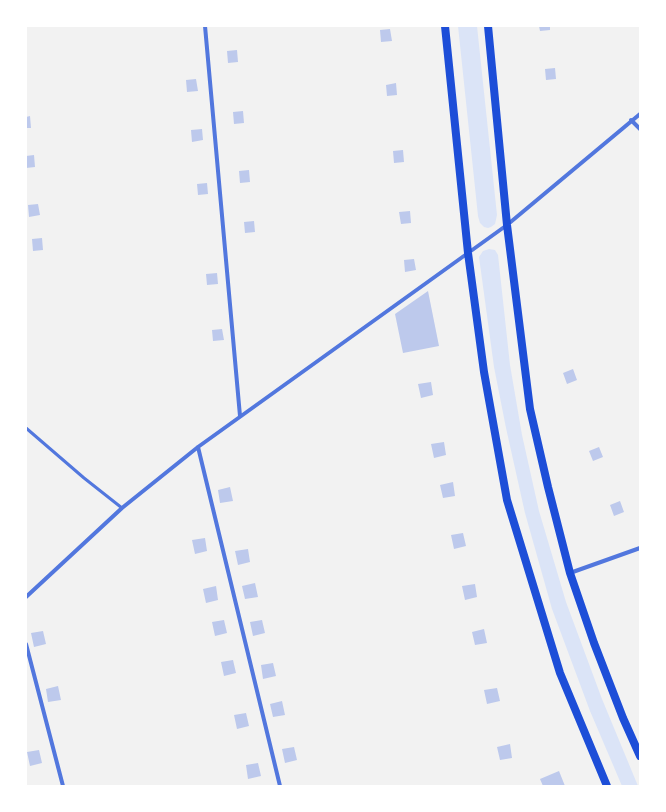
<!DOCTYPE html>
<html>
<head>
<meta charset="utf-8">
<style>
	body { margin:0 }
	#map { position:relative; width:666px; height:812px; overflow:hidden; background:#f2f2f2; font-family:Bitter,serif }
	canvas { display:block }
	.frame { position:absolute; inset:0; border:27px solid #fff; pointer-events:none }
</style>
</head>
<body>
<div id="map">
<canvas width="666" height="812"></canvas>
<div class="frame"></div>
</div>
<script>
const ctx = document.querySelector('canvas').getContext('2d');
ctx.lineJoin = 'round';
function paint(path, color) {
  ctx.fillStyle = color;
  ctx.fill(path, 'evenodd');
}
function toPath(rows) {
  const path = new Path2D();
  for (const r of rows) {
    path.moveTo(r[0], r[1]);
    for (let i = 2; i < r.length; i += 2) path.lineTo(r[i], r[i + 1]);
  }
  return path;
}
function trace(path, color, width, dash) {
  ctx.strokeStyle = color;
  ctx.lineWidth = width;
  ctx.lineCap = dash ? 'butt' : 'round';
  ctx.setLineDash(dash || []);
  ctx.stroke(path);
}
paint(toPath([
	[458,26,477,26,497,215,495,224,491,227,488,228,484,227,480,223,478,216],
	[489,249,495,250,498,255,510,365,522,435,539,511,566,602,602,699,638,786,622,786,590,711,552,609,525,513,506,428,494,367,479,257,483,251]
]), '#dbe4f7');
paint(toPath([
	[539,26,550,26,550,30,540,31],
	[390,29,392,41,381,42,380,30],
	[237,50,238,62,228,63,227,51],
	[555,68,556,79,546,80,545,69],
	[196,79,198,91,187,92,186,80],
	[396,83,397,95,387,96,386,85],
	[243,111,244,123,234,124,233,112],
	[30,116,31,128,26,128,26,117],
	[202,129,203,140,192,142,191,130],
	[403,150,404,162,394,163,393,151],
	[34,155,35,167,26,168,26,156],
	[249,170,250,182,240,183,239,171],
	[207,183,208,194,198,195,197,184],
	[38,204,40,215,29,217,28,205],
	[410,211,411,223,401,224,399,212],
	[254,221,255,232,245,233,244,222],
	[42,238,43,250,33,251,32,239],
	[414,259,416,270,405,272,404,260],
	[217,273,218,284,207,285,206,274],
	[428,291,439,346,403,353,395,314],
	[222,329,224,340,213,341,212,330],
	[573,369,577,380,567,384,563,373],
	[431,382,433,395,421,398,418,384],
	[444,442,446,455,434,458,431,444],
	[599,447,603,457,593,461,589,451],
	[453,482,455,496,443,498,440,485],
	[230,487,233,501,220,503,218,490],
	[620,501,624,512,614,516,610,505],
	[463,533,466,546,454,549,451,535],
	[205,538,207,551,195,554,192,540],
	[248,549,250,562,238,565,235,551],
	[255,583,258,597,245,599,242,586],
	[475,584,477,597,465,600,462,586],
	[216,586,218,600,206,603,203,589],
	[224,620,227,633,215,636,212,622],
	[262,620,265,633,253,636,250,622],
	[484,629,487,643,475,645,472,632],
	[43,631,46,644,34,647,31,633],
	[233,660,236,673,224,676,221,662],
	[273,663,276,676,263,679,261,665],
	[58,686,61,700,48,702,46,689],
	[497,688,500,701,487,704,484,690],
	[282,701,285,715,273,717,270,704],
	[246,713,249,726,237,729,234,715],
	[510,744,512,758,500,760,497,747],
	[294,747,297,760,285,763,282,749],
	[39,750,42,763,30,766,27,752],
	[258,763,261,776,248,779,246,765],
	[559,771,565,786,543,786,540,779]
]), '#bdc9ec');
trace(toPath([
	[26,428,84,478,122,508]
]), '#5277de', 3);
trace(toPath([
	[205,26,240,416],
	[631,120,640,129],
	[198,447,280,786],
	[570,573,640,548],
	[26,597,122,508,198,447,507,225,640,114],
	[26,644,63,786]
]), '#5277de', 4);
trace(toPath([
	[445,26,468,253,484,372,507,500,560,673,607,786],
	[488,26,507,225,530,409,548,487,570,573,594,643,623,718,640,756]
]), '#1d4ed8', 8);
</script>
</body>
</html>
